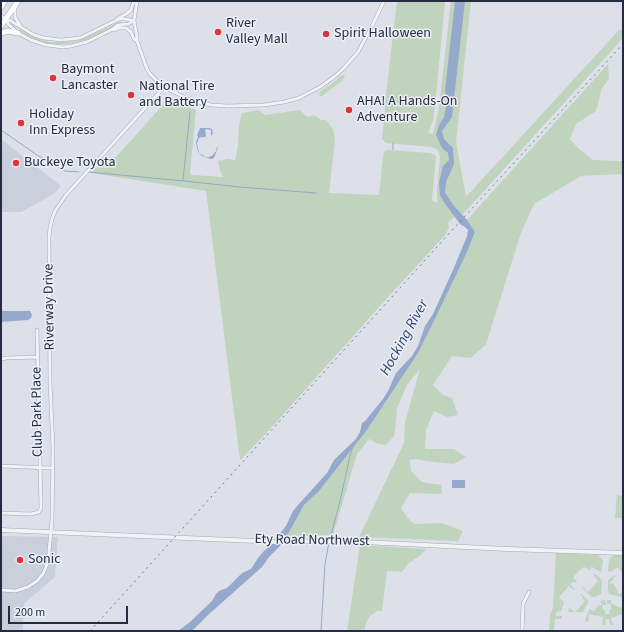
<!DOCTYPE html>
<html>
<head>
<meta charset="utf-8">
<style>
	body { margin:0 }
	#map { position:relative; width:624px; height:632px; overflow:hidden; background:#dde0e9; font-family:"Source Sans 3",sans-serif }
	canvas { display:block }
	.frame { position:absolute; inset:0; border:2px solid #252c41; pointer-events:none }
	.scale { position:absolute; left:8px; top:606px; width:120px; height:18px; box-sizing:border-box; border:2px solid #252c41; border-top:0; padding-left:5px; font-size:12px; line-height:14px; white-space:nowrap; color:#252c41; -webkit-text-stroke:3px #edeff6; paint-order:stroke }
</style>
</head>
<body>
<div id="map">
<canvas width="624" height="632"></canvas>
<div class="frame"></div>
<div class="scale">200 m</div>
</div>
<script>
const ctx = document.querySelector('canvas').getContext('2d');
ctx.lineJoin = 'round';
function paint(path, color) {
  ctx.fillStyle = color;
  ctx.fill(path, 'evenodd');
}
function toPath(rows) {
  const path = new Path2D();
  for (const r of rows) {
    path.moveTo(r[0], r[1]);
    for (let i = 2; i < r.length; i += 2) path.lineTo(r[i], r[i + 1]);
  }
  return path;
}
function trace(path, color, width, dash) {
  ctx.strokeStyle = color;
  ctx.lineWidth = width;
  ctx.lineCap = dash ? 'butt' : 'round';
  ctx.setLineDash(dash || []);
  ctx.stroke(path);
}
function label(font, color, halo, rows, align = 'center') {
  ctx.font = font + ' "Source Sans 3",sans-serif';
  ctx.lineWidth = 3;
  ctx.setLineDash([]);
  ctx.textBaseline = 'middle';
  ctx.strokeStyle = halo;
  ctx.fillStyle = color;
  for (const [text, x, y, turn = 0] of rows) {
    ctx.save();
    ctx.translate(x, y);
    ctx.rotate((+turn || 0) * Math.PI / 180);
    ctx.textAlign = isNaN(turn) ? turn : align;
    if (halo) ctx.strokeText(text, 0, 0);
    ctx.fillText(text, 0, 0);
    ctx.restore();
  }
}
paint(toPath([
	[1,139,61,186,54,194,21,212,1,212],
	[1,536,58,537,55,577,24,604,23,631,1,631]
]), '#cbcfdb');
paint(toPath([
	[397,1,445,1,437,86,433,121,429,131,429,133,433,134,439,108,451,1,471,1,456,142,466,197,619,30,623,29,623,38,464,213,453,218,448,223,449,227,446,234,380,306,262,438,240,460,206,191,91,173,98,167,106,168,163,105,169,106,178,103,196,110,190,173,192,175,223,177,220,171,218,161,227,159,235,160,238,146,239,124,242,113,259,110,265,115,300,110,307,117,314,115,321,120,326,120,333,129,335,140,329,193,379,195,383,156,384,152,386,150,431,153,436,156,432,200,437,203,437,191,440,158,438,150,431,147,386,143,382,139,385,110,385,103],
	[121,21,121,23,89,39,77,42,64,44,50,44,37,41,19,31,20,29,39,39,50,42,64,42,77,41,87,37],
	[608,64,609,79,602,88,596,111,576,124,570,139,578,148,593,160,623,161,623,174,581,176,534,204,521,233,486,344,471,358,452,356,433,385,443,395,452,398,458,415,447,417,434,411,426,430,425,449,454,449,466,457,454,464,426,461,417,459,410,460,411,471,422,482,441,485,442,494,410,493,401,508,407,517,414,524,442,523,463,531,458,541,359,537,404,443,405,422,420,369,407,385,397,408,396,422,394,436,386,445,378,444,369,439,357,454,333,535,287,536,304,505,319,491,367,430,418,353,435,319,468,250,475,233,467,220],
	[342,75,343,75,345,76,343,80,322,96,320,96,319,94,321,91,330,85],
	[617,495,623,496,623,518,615,518],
	[360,545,426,549,422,554,409,563,402,572,387,571,382,611,377,611,369,617,365,627,365,631,347,631],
	[556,553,598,555,602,559,603,562,601,572,592,567,589,570,585,567,584,568,583,567,573,577,577,582,576,583,573,582,570,584,574,588,575,590,574,590,569,586,559,597,564,602,561,611,556,612,556,616,562,616,562,618,561,619,555,619,554,631,549,631,550,614,553,608],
	[614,555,623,555,622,572,618,567,610,572,608,571,609,560,610,558],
	[593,574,597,575,601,579,602,581,601,594,595,597,592,597,582,588,582,587,584,588,588,592,598,581,594,576],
	[615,575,617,576,613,578,613,580,610,582,611,584,613,583,618,591,617,592,619,594,623,591,623,595,621,597,609,594,608,591,608,580],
	[580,594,581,594,587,599,588,601,588,603,583,612,568,612,569,607,575,612,585,601,582,598,583,597],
	[605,600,606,605,602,605,603,610,605,610,605,614,610,614,609,610,611,609,611,604,607,604,607,600,611,600,611,603,620,608,623,606,623,614,611,618,613,625,610,625,609,619,606,619,605,625,602,625,603,617,589,614,588,622,585,621,589,610,590,609,594,611,598,606,602,604,600,601]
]), '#c0d3bd');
paint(toPath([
	[455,1,465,1,452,117,442,131,444,139,453,148,454,164,446,182,445,193,454,206,467,220,475,232,468,250,435,319,418,353,367,430,319,491,304,505,287,536,279,547,269,557,262,567,208,615,192,631,178,631,190,622,212,601,216,594,219,591,227,588,242,573,251,569,258,558,264,551,270,546,286,526,293,511,298,505,327,473,334,460,356,439,360,432,362,423,365,421,383,399,388,391,396,373,412,356,418,346,425,326,433,314,453,270,467,236,468,230,465,227,460,224,444,202,440,195,439,183,443,166,449,160,448,153,442,148,436,135,439,125,444,117,447,102,445,91],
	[200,128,209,128,212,129,213,133,211,136,211,130,206,129,205,130,206,136,205,137,202,137,199,138,197,143,199,153,206,157,209,157,213,155,216,151,217,147,218,147,214,158,211,159,202,156,198,152,196,142,198,137,197,135],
	[1,311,30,311,32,315,31,318,28,320,1,322],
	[452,480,465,480,465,488,452,488]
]), '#94a9cc');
trace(toPath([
	[1,130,37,155,65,171,79,172],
	[393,150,393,143],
	[88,172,184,181,240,187,316,193],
	[183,180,190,112],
	[330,539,340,501,350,456,353,447],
	[321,631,325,564,329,542]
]), '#94a9cc', 1);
const minor = toPath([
	[137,1,134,21,137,37,137,41,147,69,150,74,158,82,170,90,190,100,211,105,228,106,264,105,284,102,299,98,320,87,334,77,343,69,358,52,372,26,384,1],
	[15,6,15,17,21,27],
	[1,16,5,19,11,21,34,35,44,38,61,40,80,38,119,19,126,19,134,21],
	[5,19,9,25,18,33,31,40,46,45,63,47,71,46,87,42,111,30,118,25,128,24,134,21],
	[117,19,126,14,131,10,134,1],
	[113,30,119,28,126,28,131,32,134,39,137,41],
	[1,359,6,358,37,357],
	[1,466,52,468],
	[1,513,31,514,39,512,41,508,37,330],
	[1,590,15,591,28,587,37,581,43,574,48,562,52,520,53,448,50,383,49,237,50,228,52,219,55,211,66,195,165,86],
	[522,631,523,604,529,592]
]);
const tertiary = toPath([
	[1,530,279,542,325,541,363,542,507,549,623,553]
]);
const primary = toPath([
	[1,7,5,1],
	[1,26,18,1],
	[1,33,8,31,18,33]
]);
trace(minor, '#a2a6b3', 4);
trace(tertiary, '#a2a6b3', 5);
trace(primary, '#9ba3b5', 6);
trace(minor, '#f0f2f6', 3);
trace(tertiary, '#f0f2f6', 4);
trace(primary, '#fff', 5);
trace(toPath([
	[90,631,455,227,623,44]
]), '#757d94', 1, [2, 4]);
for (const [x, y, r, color] of [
	[218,32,4,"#db353b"],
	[326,34,4,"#db353b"],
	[53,78,4,"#db353b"],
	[131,95,4,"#db353b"],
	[349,110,4,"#db353b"],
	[21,123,4,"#db353b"],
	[16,163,4,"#db353b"],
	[20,560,4,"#db353b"]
]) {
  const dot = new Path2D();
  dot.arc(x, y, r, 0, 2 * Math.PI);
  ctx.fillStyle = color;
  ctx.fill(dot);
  trace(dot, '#edeff6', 1.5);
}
label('14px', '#252c41', '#edeff6', [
	["River",226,24],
	["Valley Mall",226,40],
	["Spirit Halloween",334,34],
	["Baymont",61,70],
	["Lancaster",61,86],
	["National Tire",139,87],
	["and Battery",139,103],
	["AHA! A Hands-On",357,102],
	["Adventure",357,118],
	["Holiday",29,115],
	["Inn Express",29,131],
	["Buckeye Toyota",24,163],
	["Sonic",28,560]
], 'left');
label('14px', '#252c41', '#edeff6', [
	["Riverway Drive",50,307,-91],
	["Club Park Place",38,412,-91],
	["Ety Road Northwest",312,541,1]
]);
label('italic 15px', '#2b4578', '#edeff6', [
	["Hocking River",405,338,-61]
]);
</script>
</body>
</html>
